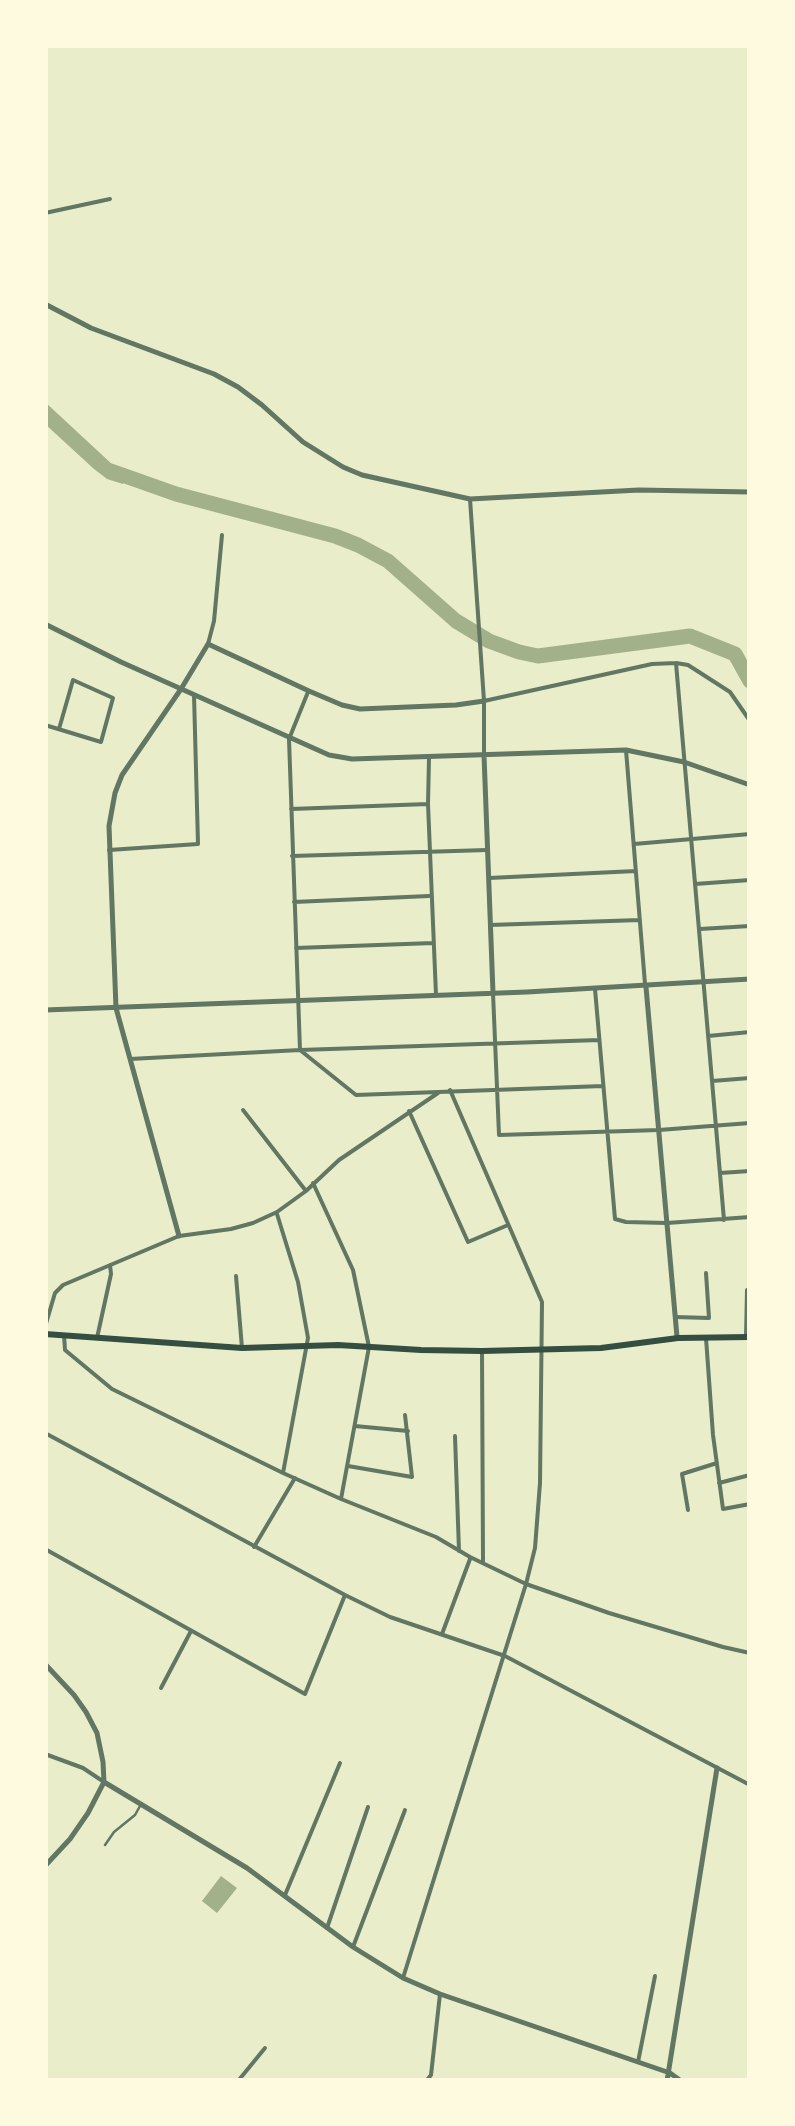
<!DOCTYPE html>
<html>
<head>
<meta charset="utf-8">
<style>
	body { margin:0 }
	#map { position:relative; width:795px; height:2126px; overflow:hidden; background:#e9edc9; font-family:"Exo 2",sans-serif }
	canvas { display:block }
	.frame { position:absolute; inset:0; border:48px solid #fefae0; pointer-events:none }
</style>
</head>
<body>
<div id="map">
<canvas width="795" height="2126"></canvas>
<div class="frame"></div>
</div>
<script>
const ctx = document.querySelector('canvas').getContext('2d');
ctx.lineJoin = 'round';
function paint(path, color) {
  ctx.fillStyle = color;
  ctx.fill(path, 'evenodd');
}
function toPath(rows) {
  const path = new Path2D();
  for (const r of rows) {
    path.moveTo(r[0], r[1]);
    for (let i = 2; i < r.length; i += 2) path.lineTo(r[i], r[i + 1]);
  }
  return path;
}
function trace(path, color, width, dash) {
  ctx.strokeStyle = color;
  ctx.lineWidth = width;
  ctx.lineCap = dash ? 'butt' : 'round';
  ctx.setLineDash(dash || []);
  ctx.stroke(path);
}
paint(toPath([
	[45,402,114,466,127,475,123,484,107,479,94,469,45,424],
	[221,1876,237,1888,217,1913,202,1901]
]), '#a3b18a');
trace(toPath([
	[111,471,176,494,335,536,358,545,388,561,456,621,489,641,519,652,538,656,690,636,735,654,750,681]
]), '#a3b18a', 15);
trace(toPath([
	[105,1845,114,1832,135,1815,140,1806]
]), '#617663', 2.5);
trace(toPath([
	[45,213,110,199],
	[470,499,484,701,484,753],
	[208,644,214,621,222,535],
	[676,663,724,1220],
	[308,692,289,739,300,1050,356,1095,603,1086],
	[484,701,652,664,676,663,688,665,730,692,750,721],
	[45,725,101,742,113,698,73,680,59,729],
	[626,750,645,984],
	[428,804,436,995],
	[291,809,428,804,429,758],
	[634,844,750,834],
	[109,850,198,844,194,695],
	[292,856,487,850],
	[489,878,636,871],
	[695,884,750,880],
	[294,902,429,896],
	[490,925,640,920],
	[700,929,750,926],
	[296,948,433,943],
	[595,989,615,1219,626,1222,667,1223,750,1217],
	[493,993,499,1135,659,1130,750,1123],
	[708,1036,750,1032],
	[130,1059,300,1050,599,1040],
	[712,1081,750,1078],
	[243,1110,306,1191],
	[409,1111,468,1242,508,1225],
	[720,1173,750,1171],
	[313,1183,353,1270,369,1347,341,1499],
	[277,1214,298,1282,308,1338,283,1473],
	[236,1276,242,1348],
	[675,1317,709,1318,706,1273],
	[45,1327,55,1293,63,1285,179,1236,231,1229,253,1223,277,1212,306,1191,339,1160,438,1093],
	[64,1335,65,1350,112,1389,283,1473,341,1499,436,1537,470,1557,526,1584,609,1613,723,1647,750,1653],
	[746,1337,747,1290,750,1290],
	[97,1338,111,1274,110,1265],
	[706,1338,713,1435,723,1509,750,1504],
	[482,1351,483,1561],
	[355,1426,408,1431],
	[45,1433,345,1595,390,1617,505,1656,750,1785],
	[455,1436,459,1551],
	[348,1466,412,1477,405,1415],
	[719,1483,750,1475],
	[688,1510,682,1474,717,1463],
	[254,1547,295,1478],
	[45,1549,305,1694,345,1595],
	[442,1634,470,1559],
	[161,1688,191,1631],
	[45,1754,83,1768,104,1782],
	[285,1895,340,1763],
	[327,1928,368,1807],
	[353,1947,405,1810],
	[403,1978,526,1584,535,1548,540,1483,542,1302,450,1090],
	[638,2062,655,1976],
	[238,2081,265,2048],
	[426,2081,431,2075,440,1994]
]), '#617663', 4);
trace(toPath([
	[45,304,91,328,214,374,238,387,262,405,303,442,343,467,362,475,470,499,639,490,750,492],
	[45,624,121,662,329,755,352,759,626,750,684,762,750,785],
	[484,755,493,993],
	[646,987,677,1337],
	[45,1010,527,992,750,979],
	[179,1236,116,1008,109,826,115,793,122,775,181,689,208,644,309,691,342,705,360,709,456,705,484,701],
	[45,1664,74,1695,86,1712,97,1733,103,1762,104,1782,88,1813,70,1839,45,1866],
	[104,1782,247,1868,353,1947,403,1978,440,1994,670,2073,681,2081],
	[667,2081,717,1768]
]), '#617663', 5);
trace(toPath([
	[45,1334,242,1348,338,1345,421,1350,482,1351,601,1348,678,1338,750,1337]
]), '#344e41', 6);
</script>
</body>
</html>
